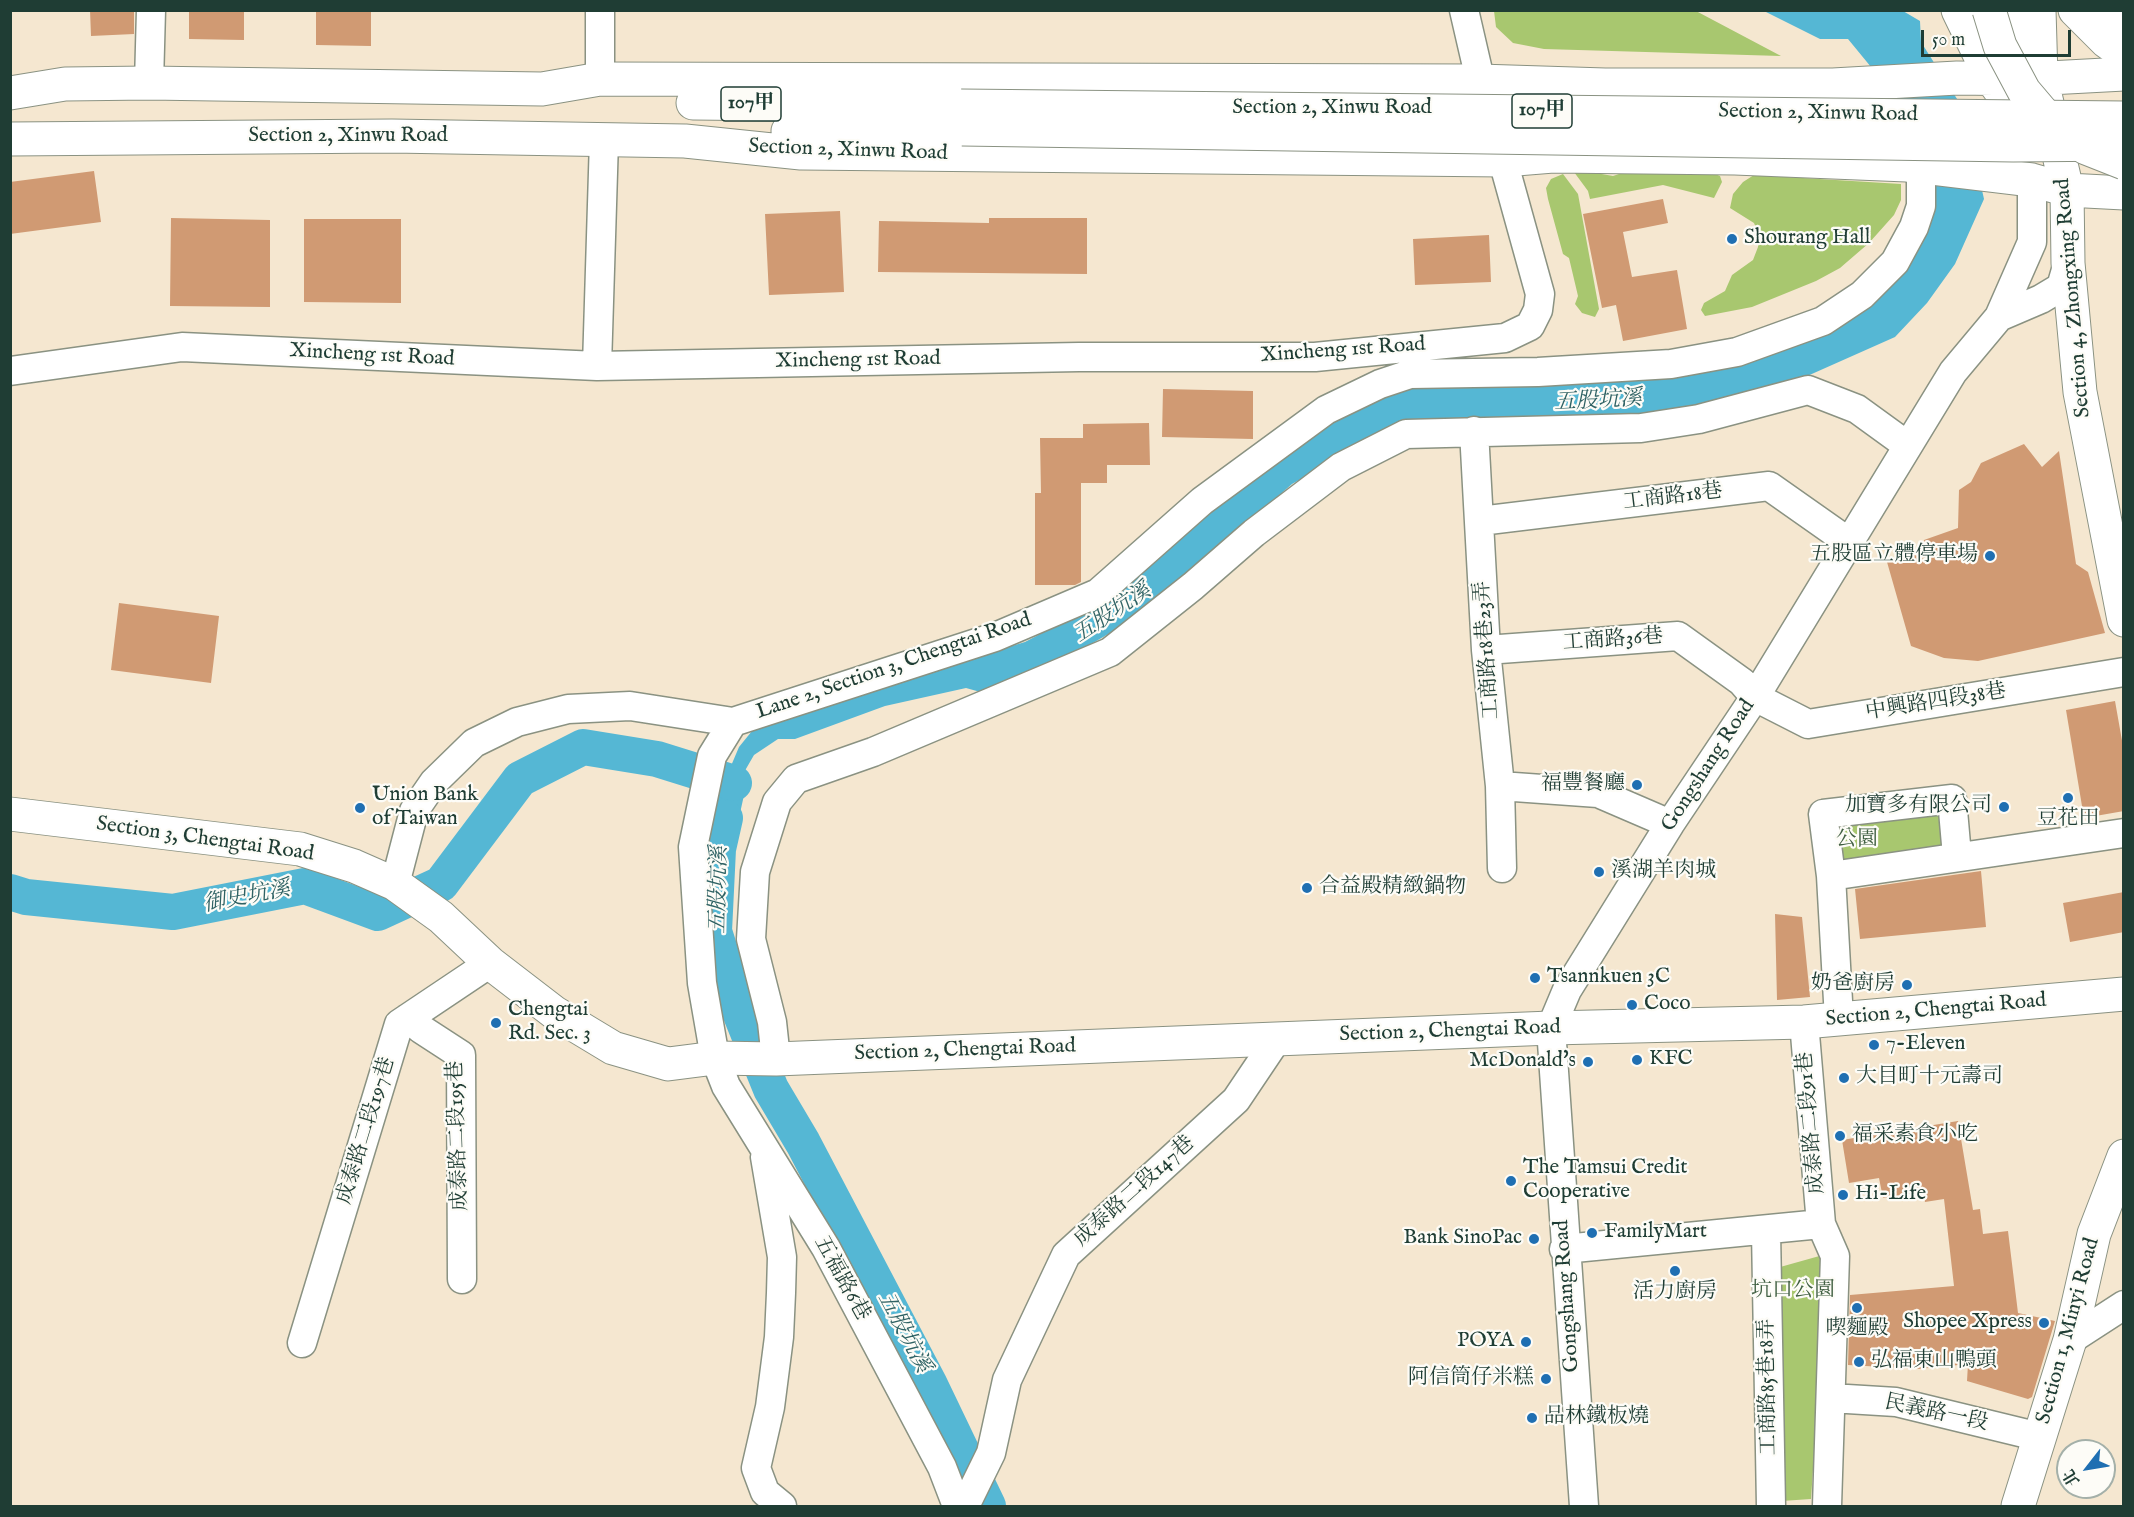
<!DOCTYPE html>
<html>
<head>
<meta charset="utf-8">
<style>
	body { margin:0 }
	#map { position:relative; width:2134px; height:1517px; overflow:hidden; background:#f5e7d0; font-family:"IM FELL English","Noto Serif TC",serif }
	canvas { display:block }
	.frame { position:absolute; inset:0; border:12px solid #1f3d34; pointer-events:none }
	.north { position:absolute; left:2056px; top:1439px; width:60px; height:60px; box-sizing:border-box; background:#fdfcf7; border:2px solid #a4b0a9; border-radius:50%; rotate:239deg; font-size:16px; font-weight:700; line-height:24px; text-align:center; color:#1f3d34 }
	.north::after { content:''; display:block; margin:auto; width:21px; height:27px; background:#1f6fb2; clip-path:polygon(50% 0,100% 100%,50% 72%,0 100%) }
	.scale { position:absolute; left:1921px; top:30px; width:150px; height:27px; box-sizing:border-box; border:3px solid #1f3d34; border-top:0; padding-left:8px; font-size:18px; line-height:21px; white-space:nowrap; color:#1f3d34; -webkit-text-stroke:4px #fdfcf7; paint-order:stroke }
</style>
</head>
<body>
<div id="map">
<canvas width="2134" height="1517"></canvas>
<div class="frame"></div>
<div class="north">北</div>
<div class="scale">50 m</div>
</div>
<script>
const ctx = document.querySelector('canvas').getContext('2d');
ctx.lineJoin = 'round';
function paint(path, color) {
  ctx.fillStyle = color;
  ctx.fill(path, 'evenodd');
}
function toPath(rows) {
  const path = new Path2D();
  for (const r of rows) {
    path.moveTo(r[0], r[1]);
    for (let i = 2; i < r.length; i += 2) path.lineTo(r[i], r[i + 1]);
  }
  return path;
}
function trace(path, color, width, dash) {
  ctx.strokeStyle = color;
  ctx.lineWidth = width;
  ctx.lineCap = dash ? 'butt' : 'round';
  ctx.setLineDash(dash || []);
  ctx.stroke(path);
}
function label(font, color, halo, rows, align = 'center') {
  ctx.font = font + ' "IM FELL English","Noto Serif TC",serif';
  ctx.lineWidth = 4.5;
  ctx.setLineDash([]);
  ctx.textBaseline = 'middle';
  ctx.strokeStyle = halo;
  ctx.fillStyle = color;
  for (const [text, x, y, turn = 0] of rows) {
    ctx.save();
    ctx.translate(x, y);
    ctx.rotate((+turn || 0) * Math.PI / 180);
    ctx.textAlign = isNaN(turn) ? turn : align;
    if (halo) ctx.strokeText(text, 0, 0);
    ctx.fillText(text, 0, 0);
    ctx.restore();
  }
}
paint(toPath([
	[1494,11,1696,11,1781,56,1544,49,1513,43,1496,27],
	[1585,171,1613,176,1625,172,1710,172,1720,176,1722,182,1714,198,1663,185,1590,199,1588,191,1574,172],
	[1563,174,1578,194,1599,309,1595,317,1582,313,1575,304,1578,296,1569,258,1563,254,1548,199,1546,188,1551,179],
	[1754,175,1901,184,1901,200,1894,215,1869,243,1840,268,1816,281,1752,307,1705,316,1701,310,1704,303,1725,291,1732,275,1753,260,1758,247,1759,235,1754,223,1730,208,1733,194,1743,182],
	[1952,799,1957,856,1831,876,1823,814],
	[1823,1255,1818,1396,1811,1499,1767,1502,1766,1271]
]), '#a8c76f');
paint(toPath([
	[1764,11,1903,11,1920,21,1921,42,1964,110,1984,199,1955,264,1927,303,1895,337,1760,397,1641,420,1430,420,1340,457,1292,484,1148,611,1067,658,984,693,966,688,885,706,795,739,778,739,754,755,743,774,744,795,728,868,700,862,706,825,739,747,752,731,785,714,1025,642,1065,621,1152,565,1235,490,1301,437,1402,387,1731,362,1910,256,1908,112,1848,39,1820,39]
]), '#55b7d4');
trace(toPath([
	[725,818,718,849,714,931,737,1005,771,1089,803,1143,929,1383,988,1506],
	[10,892,26,897,173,912,305,886,378,913,441,884,520,779,583,747,657,759,734,783]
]), '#55b7d4', 36);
paint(toPath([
	[90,10,134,10,134,34,91,36],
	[189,10,244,10,244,40,189,39],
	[316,10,371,10,371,46,316,45],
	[94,171,101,222,10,234,10,182],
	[1663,199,1668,223,1623,232,1632,277,1677,270,1687,329,1623,341,1616,305,1602,308,1583,214],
	[840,211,844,292,769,295,765,214],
	[171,218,270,220,270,307,170,306],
	[989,218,1087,218,1087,274,878,272,879,221,989,223],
	[304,219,401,219,401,303,304,302],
	[1489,235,1491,282,1415,285,1413,239],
	[1163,389,1253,391,1253,439,1162,437],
	[1149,423,1150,465,1107,465,1107,483,1081,483,1081,582,1075,585,1035,585,1035,493,1041,493,1040,438,1083,438,1083,424],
	[2024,444,2042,467,2059,451,2076,564,2088,572,2105,633,1978,661,1944,658,1911,646,1887,562,1923,550,1924,540,1958,528,1959,490,1971,482,1981,463],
	[119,603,219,616,211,683,111,670],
	[2115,701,2124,752,2124,811,2084,818,2066,710],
	[1981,871,1986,927,1860,939,1855,889],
	[2124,892,2124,932,2070,942,2063,903],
	[1775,914,1802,917,1810,997,1777,1000],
	[1958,1121,1973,1210,1980,1209,1983,1234,2008,1231,2018,1313,2055,1321,2032,1397,2028,1399,1967,1381,1968,1364,1919,1369,1848,1365,1850,1295,1954,1286,1944,1199,1925,1202,1923,1192,1883,1198,1879,1178,1849,1183,1842,1140]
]), '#d09a73');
const minor = toPath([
	[1464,10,1485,101],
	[600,79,600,10],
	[149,83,151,10],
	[1999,317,2041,299,2061,287,2068,263],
	[597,366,604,140],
	[10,371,182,347,597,366,1079,357,1315,357,1505,338,1530,326,1538,310,1540,294,1497,139],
	[1474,431,1486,650,1500,786,1502,868],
	[1480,521,1769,486,1850,543],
	[1486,650,1678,636,1742,682,1755,697,1808,724,2124,672],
	[733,722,712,756,693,847,702,983,715,1058,726,1086,826,1248,942,1467,957,1506],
	[1500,786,1598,793,1670,824],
	[1831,876,2124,833],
	[395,884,414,811,434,782,474,743,517,722,568,709,630,706,733,722,995,637,1098,593,1202,501,1326,410,1380,384,1410,374,1538,372,1671,364,1737,352,1823,321,1862,295,1895,262,1914,227,1921,206,1921,167],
	[408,1018,421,1029,461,1055,462,1279],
	[1839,1019,1831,876,1823,814,1952,799,1957,856],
	[1804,1022,1821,1224,1835,1256,1827,1506],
	[776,1059,772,1022,751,939,755,872,777,802,796,779,873,752,1110,652,1193,586,1254,533,1341,467,1406,434,1641,428,1699,419,1808,390,1857,409,1908,446],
	[765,1157,782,1257,781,1293,779,1337,770,1407,756,1468,765,1492,782,1506],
	[1766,1231,1771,1506],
	[1564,1249,1821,1224],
	[2070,1340,2124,1305],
	[302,1343,399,1024,490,963],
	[1831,1398,1896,1402,2040,1437],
	[965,1506,991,1453,1007,1380,1066,1255,1236,1100,1277,1039],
	[1584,1506,1551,1028,1567,990,1670,824,1755,697,1953,372,1999,317,2032,242,2032,180]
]);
const major = toPath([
	[1958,10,1991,78,2002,93],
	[2009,10,2036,67],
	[2039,10,2041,77,2067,190,2068,263,2080,392,2124,620],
	[2112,10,2124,21],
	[10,93,65,84,149,83,542,89,600,79,1479,81,1605,85,1833,85,1957,78,2030,79,2124,74],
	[693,103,961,106],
	[788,131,962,129],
	[10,139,392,136,685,141,801,153,1504,160,1553,156,1735,158,1907,165,2032,180,2067,190,2124,193],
	[10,814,300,849,354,866,395,884,441,917,490,963,555,1013,613,1048,668,1064,715,1058,776,1059,1551,1028,1804,1022,2124,994],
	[2018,1506,2070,1340,2094,1234,2124,1156]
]);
const highway = toPath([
	[2075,10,2106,41,2124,54]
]);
trace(minor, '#8a9282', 31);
trace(major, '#8a9282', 35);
trace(highway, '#8a9282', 35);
trace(minor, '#fff', 28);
trace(major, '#fff', 33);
trace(highway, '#fff', 33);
const majorBridge = toPath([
	[961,106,2124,118],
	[962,129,2013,145,2124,144]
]);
const highwayBridge = toPath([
	[1989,10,2000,46,2024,91,2052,124,2086,148,2124,163]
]);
trace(majorBridge, '#8a9282', 35, []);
trace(highwayBridge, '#8a9282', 35, []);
trace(majorBridge, '#fff', 33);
trace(highwayBridge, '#fff', 33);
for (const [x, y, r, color] of [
	[1732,239,6,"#1f6fb2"],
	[1990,556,6,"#1f6fb2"],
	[1637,785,6,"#1f6fb2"],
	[2068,798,6,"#1f6fb2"],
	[2004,807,6,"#1f6fb2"],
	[360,808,6,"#1f6fb2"],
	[1599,872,6,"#1f6fb2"],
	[1307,888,6,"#1f6fb2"],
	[1535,978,6,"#1f6fb2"],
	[1907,985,6,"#1f6fb2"],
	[1632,1005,6,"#1f6fb2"],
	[496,1023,6,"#1f6fb2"],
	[1874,1045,6,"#1f6fb2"],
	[1637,1060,6,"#1f6fb2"],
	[1588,1062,6,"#1f6fb2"],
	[1844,1078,6,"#1f6fb2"],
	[1840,1136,6,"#1f6fb2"],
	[1511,1181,6,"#1f6fb2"],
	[1843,1195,6,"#1f6fb2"],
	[1592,1233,6,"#1f6fb2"],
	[1534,1239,6,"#1f6fb2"],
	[1675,1271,6,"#1f6fb2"],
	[1857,1308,6,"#1f6fb2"],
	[2044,1323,6,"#1f6fb2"],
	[1526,1342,6,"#1f6fb2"],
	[1859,1362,6,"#1f6fb2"],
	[1546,1379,6,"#1f6fb2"],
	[1532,1418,6,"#1f6fb2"]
]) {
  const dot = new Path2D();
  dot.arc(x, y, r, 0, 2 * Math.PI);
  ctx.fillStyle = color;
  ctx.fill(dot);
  trace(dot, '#fdfcf7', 2);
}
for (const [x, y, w] of [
	[751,104,60],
	[1542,111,60]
]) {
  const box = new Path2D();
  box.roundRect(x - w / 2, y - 17, w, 34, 4.5);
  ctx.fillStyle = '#fdfcf7';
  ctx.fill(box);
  trace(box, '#1f3d34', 1.5);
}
label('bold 20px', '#1f3d34', null, [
	["107甲",751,104],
	["107甲",1542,111]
]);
label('21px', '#1f3d34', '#fdfcf7', [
	["Section 2, Xinwu Road",1332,109],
	["Section 2, Xinwu Road",1818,114,1],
	["Section 2, Xinwu Road",348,137],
	["Section 2, Xinwu Road",848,151,2],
	["Section 4, Zhongxing Road",2074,298,-95],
	["Xincheng 1st Road",1343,351,-4],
	["Xincheng 1st Road",372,356,3],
	["Xincheng 1st Road",858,361,-1],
	["工商路18巷",1673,498,-7],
	["工商路36巷",1613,641,-4],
	["工商路18巷23弄",1488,650,-94],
	["Lane 2, Section 3, Chengtai Road",894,667,-19],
	["中興路四段38巷",1936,703,-9],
	["Gongshang Road",1709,766,-57],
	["Section 3, Chengtai Road",205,840,8],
	["Section 2, Chengtai Road",1936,1011,-5],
	["Section 2, Chengtai Road",1450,1032,-2],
	["Section 2, Chengtai Road",965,1051,-2],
	["成泰路二段91巷",1812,1123,-95],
	["成泰路二段197巷",367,1131,-73],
	["成泰路二段195巷",459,1136,-92],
	["成泰路二段147巷",1135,1192,-42],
	["五福路6巷",841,1279,61],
	["Gongshang Road",1568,1296,-94],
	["Section 1, Minyi Road",2069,1331,-75],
	["工商路85巷18弄",1769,1387,-91],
	["民義路一段",1936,1414,12]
]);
label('21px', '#1f3d34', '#fdfcf7', [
	["Shourang Hall",1744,239],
	["五股區立體停車場",1978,556,"right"],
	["福豐餐廳",1625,785,"right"],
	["Union Bank",372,796],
	["of Taiwan",372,820],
	["加寶多有限公司",1992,807,"right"],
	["豆花田",2068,820,"center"],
	["溪湖羊肉城",1611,872],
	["合益殿精緻鍋物",1319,888],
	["Tsannkuen 3C",1547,978],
	["奶爸廚房",1895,985,"right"],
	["Coco",1644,1005],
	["Chengtai",508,1011],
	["Rd. Sec. 3",508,1035],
	["7-Eleven",1886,1045],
	["KFC",1649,1060],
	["McDonald's",1576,1062,"right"],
	["大目町十元壽司",1856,1078],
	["福采素食小吃",1852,1136],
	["The Tamsui Credit",1523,1169],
	["Cooperative",1523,1193],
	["Hi-Life",1855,1195],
	["FamilyMart",1604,1233],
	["Bank SinoPac",1522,1239,"right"],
	["活力廚房",1675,1293,"center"],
	["Shopee Xpress",2032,1323,"right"],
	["喫麵殿",1857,1330,"center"],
	["POYA",1514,1342,"right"],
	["弘福東山鴨頭",1871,1362],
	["阿信筒仔米糕",1534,1379,"right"],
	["品林鐵板燒",1544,1418]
], 'left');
label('21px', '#416043', '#fdfcf7', [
	["公園",1857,841],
	["坑口公園",1793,1292]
]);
label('italic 22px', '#2f6264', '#fdfcf7', [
	["五股坑溪",1598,402,-3],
	["五股坑溪",1113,614,-34],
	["五股坑溪",720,890,-89],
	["御史坑溪",247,898,-11],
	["五股坑溪",903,1333,62]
]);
</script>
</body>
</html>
